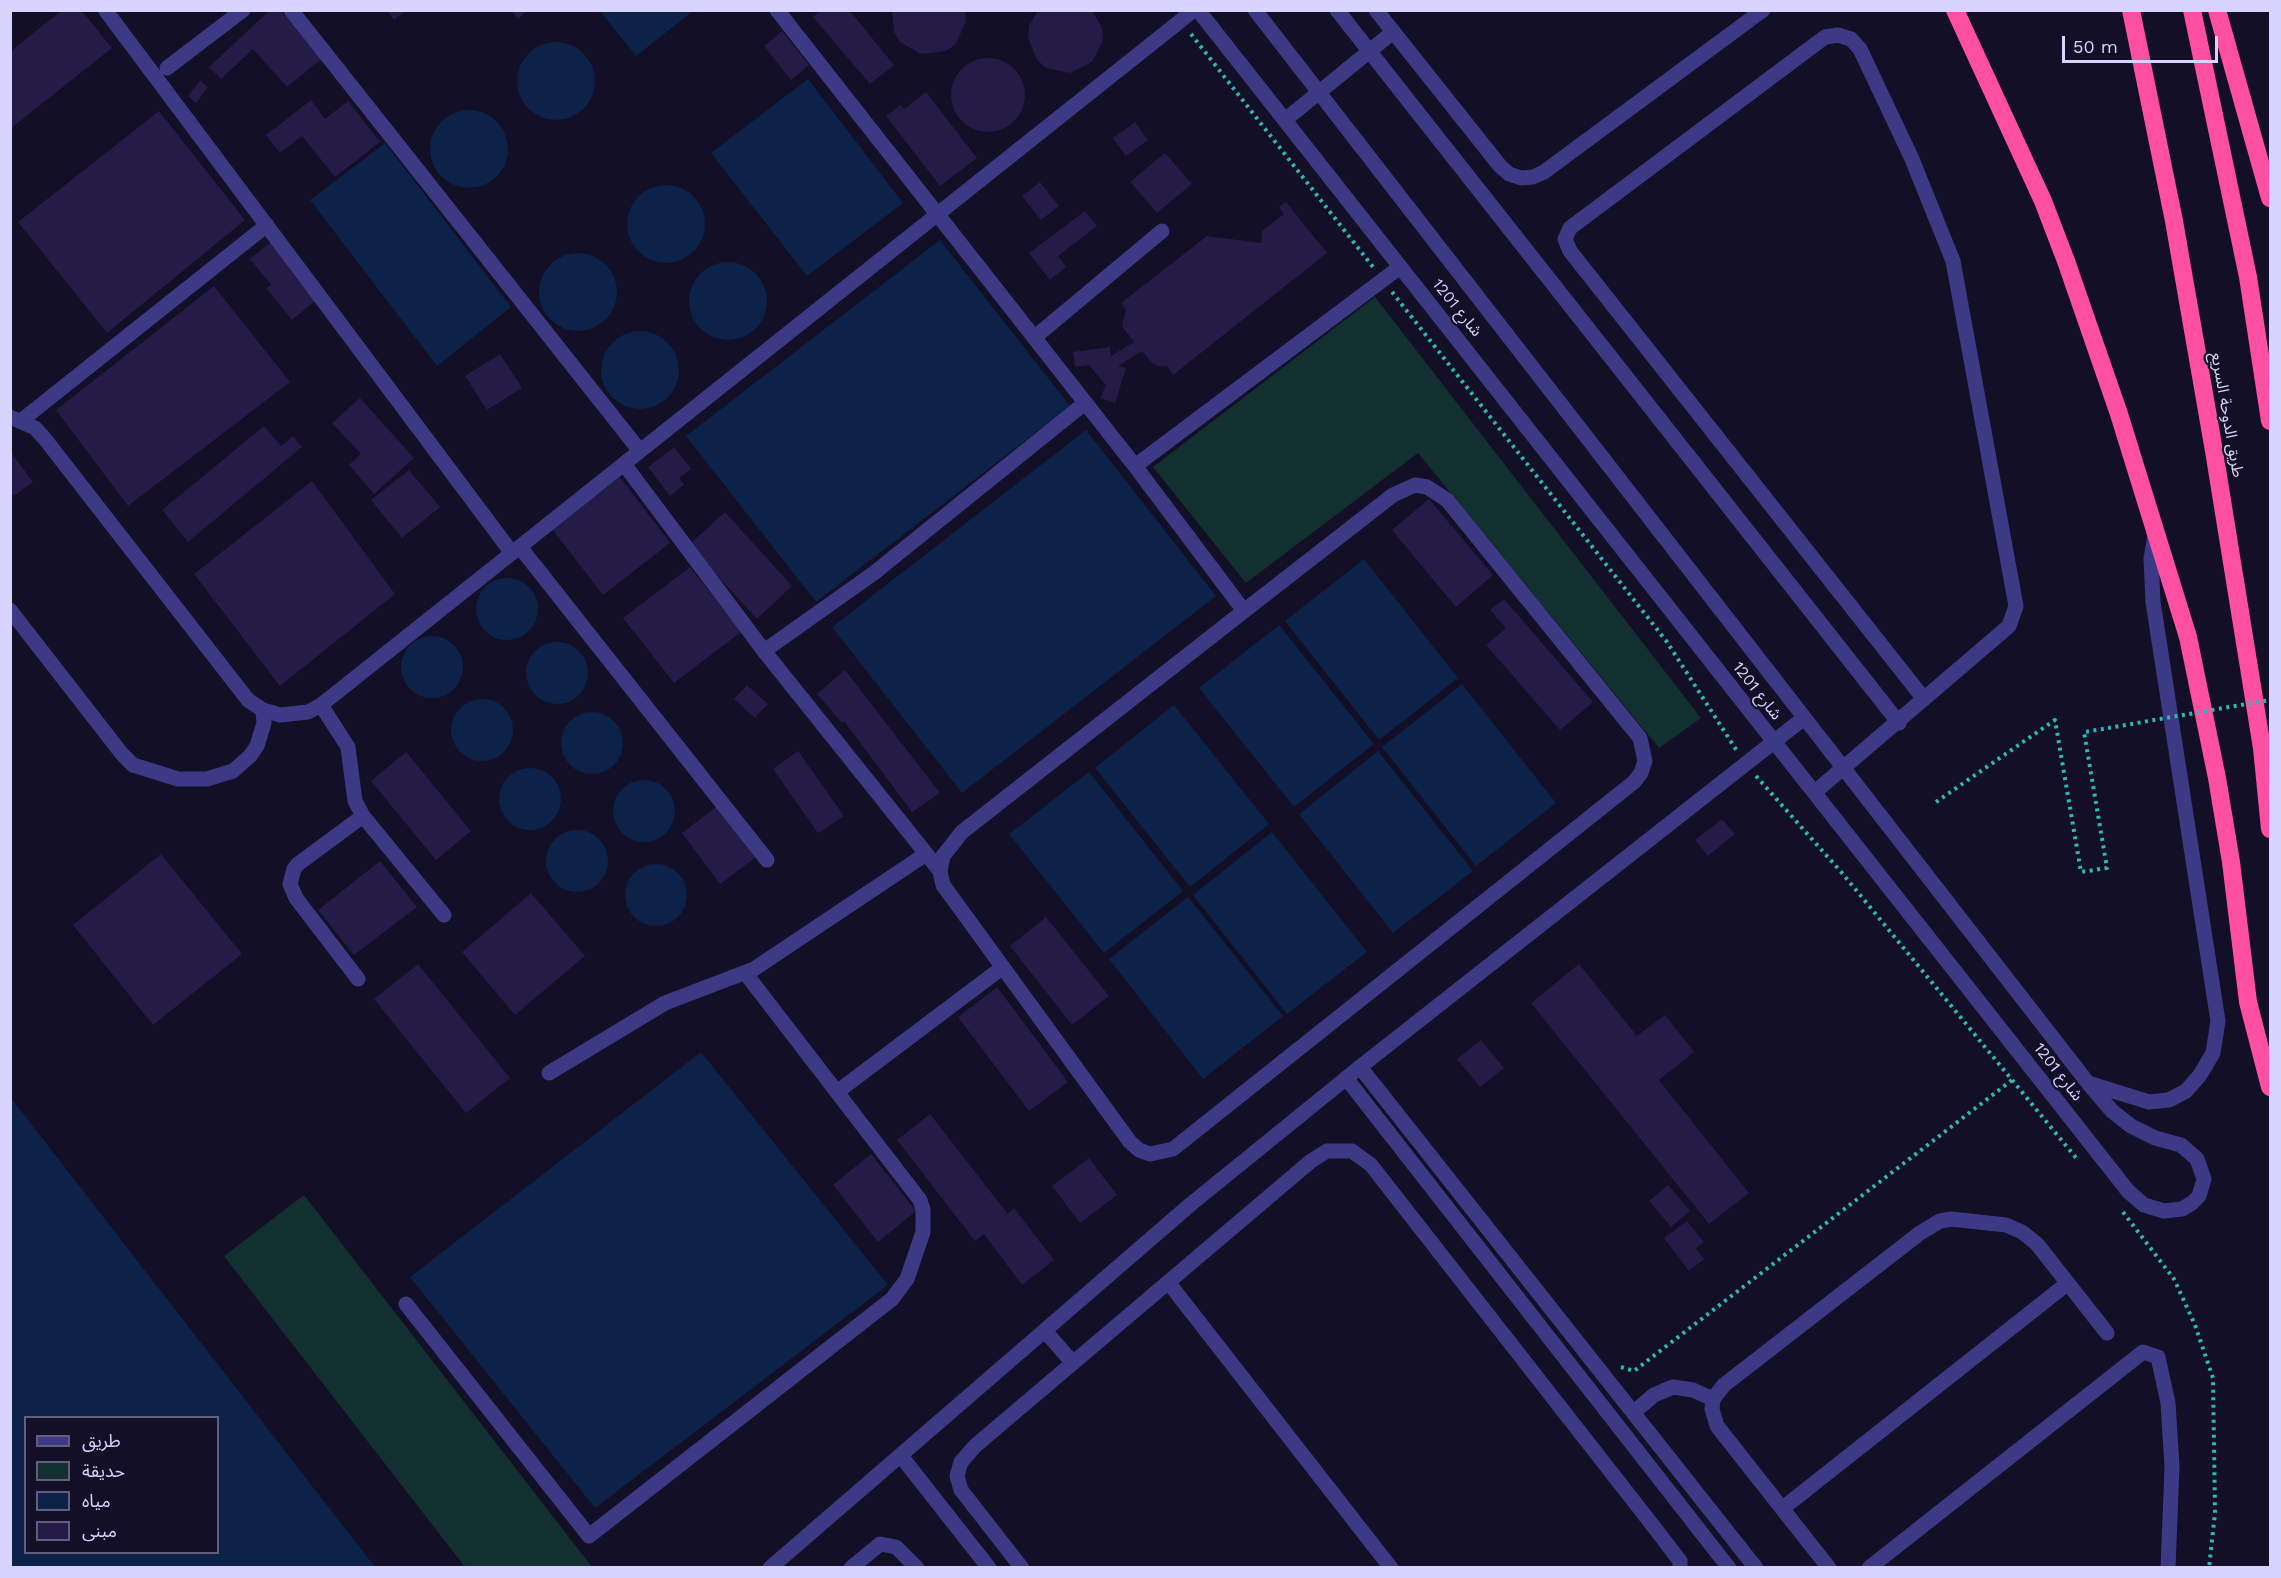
<!DOCTYPE html>
<html>
<head>
<meta charset="utf-8">
<style>
	body { margin:0 }
	#map { position:relative; width:2281px; height:1578px; overflow:hidden; background:#130f26; font-family:"Work Sans","Noto Sans Arabic",sans-serif }
	canvas { display:block }
	.frame { position:absolute; inset:0; border:12px solid #d9d4ff; pointer-events:none }
	.legend { position:absolute; left:24px; top:1416px; width:195px; height:138px; box-sizing:border-box; background:#130f26; border:2px solid #625e7d; margin:0; padding:8px 10px; list-style:none; font-size:18px; color:#d9d4ff }
	.legend li { display:flex; align-items:center; gap:12px; height:30px }
	.legend b { width:30px; border:2px solid #625e7d }
	.scale { position:absolute; left:2062px; top:36px; width:156px; height:27px; box-sizing:border-box; border:3px solid #d9d4ff; border-top:0; padding-left:8px; font-size:18px; line-height:21px; white-space:nowrap; color:#d9d4ff; -webkit-text-stroke:4px #130f26; paint-order:stroke }
</style>
</head>
<body>
<div id="map">
<canvas width="2281" height="1578"></canvas>
<div class="frame"></div>
<ul class="legend">
<li><b style="height:8px;background:#3d3a85"></b>طريق</li>
<li><b style="height:16px;background:#12302f"></b>حديقة</li>
<li><b style="height:16px;background:#0c2248"></b>مياه</li>
<li><b style="height:16px;background:#241b47"></b>مبنى</li>
</ul>
<div class="scale">50 m</div>
</div>
<script>
const ctx = document.querySelector('canvas').getContext('2d');
ctx.lineJoin = 'round';
function paint(path, color) {
  ctx.fillStyle = color;
  ctx.fill(path, 'evenodd');
}
function toPath(rows) {
  const path = new Path2D();
  for (const r of rows) {
    if (r.length === 3) {
      path.moveTo(r[0] + r[2], r[1]);
      path.arc(r[0], r[1], r[2], 0, 2 * Math.PI);
      continue;
    }
    path.moveTo(r[0], r[1]);
    for (let i = 2; i < r.length; i += 2) path.lineTo(r[i], r[i + 1]);
  }
  return path;
}
function trace(path, color, width, dash) {
  ctx.strokeStyle = color;
  ctx.lineWidth = width;
  ctx.lineCap = dash ? 'butt' : 'round';
  ctx.setLineDash(dash || []);
  ctx.stroke(path);
}
function label(font, color, halo, rows, align = 'center') {
  ctx.font = font + ' "Work Sans","Noto Sans Arabic",sans-serif';
  ctx.lineWidth = 4.5;
  ctx.setLineDash([]);
  ctx.textBaseline = 'middle';
  ctx.strokeStyle = halo;
  ctx.fillStyle = color;
  for (const [text, x, y, turn = 0] of rows) {
    ctx.save();
    ctx.translate(x, y);
    ctx.rotate((+turn || 0) * Math.PI / 180);
    ctx.textAlign = isNaN(turn) ? turn : align;
    if (halo) ctx.strokeText(text, 0, 0);
    ctx.fillText(text, 0, 0);
    ctx.restore();
  }
}
paint(toPath([
	[1375,297,1701,718,1659,748,1418,453,1246,583,1153,467],
	[304,1195,592,1567,465,1567,224,1256]
]), '#12302f');
paint(toPath([
	[600,11,693,11,636,56],
	[556,81,39],
	[808,79,903,203,807,276,711,153],
	[469,149,39],
	[385,143,511,307,437,366,310,200],
	[666,224,39],
	[940,240,1070,406,816,602,686,436],
	[578,292,39],
	[728,301,39],
	[640,370,39],
	[1086,430,1216,596,962,793,832,627],
	[1364,559,1458,678,1379,740,1285,621],
	[507,609,31],
	[1279,625,1374,744,1294,807,1199,688],
	[432,667,31],
	[557,673,31],
	[1462,684,1556,803,1476,866,1382,747],
	[482,730,31],
	[1174,705,1269,824,1190,887,1095,768],
	[592,743,31],
	[1378,751,1473,871,1393,933,1299,814],
	[530,799,31],
	[1089,772,1183,891,1104,953,1009,834],
	[644,811,31],
	[577,861,31],
	[1272,832,1367,952,1287,1014,1193,895],
	[656,895,31],
	[1188,897,1283,1016,1203,1079,1109,959],
	[701,1052,888,1285,595,1508,410,1277],
	[11,1098,375,1567,11,1567],
	[26,1418,218,1418,218,1552,26,1552]
]), '#0c2248');
paint(toPath([
	[62,10,81,10,112,48,10,129,10,52],
	[270,10,280,10,324,57,287,87,253,49,221,79,209,67],
	[387,10,406,10,394,20],
	[511,10,528,10,518,19],
	[821,10,849,10,894,65,870,84,813,17],
	[892,10,965,10,966,21,956,44,946,51,921,54,900,42,894,32],
	[1038,10,1092,10,1102,28,1103,40,1092,62,1070,73,1046,68,1037,60,1028,38,1029,26],
	[782,31,809,65,791,80,764,46],
	[988,95,37],
	[200,80,208,87,196,103,188,96],
	[926,92,977,158,940,186,886,116,901,105,904,109],
	[311,100,325,119,348,101,380,142,335,177,302,136,280,153,266,135],
	[159,111,245,220,107,333,18,222],
	[1135,122,1148,140,1126,156,1113,138],
	[1165,153,1192,184,1157,213,1130,182],
	[1040,182,1059,206,1041,220,1022,196],
	[1286,202,1327,253,1173,375,1167,366,1158,366,1151,362,1142,351,1118,366,1126,368,1115,403,1100,398,1106,385,1089,365,1075,367,1073,352,1110,347,1111,356,1134,342,1122,326,1126,310,1121,303,1207,236,1261,243,1262,231,1284,214,1279,207],
	[1085,211,1097,226,1058,256,1066,267,1050,280,1029,253],
	[273,240,294,267,290,270,315,301,292,320,266,288,271,285,250,259],
	[214,286,290,382,128,506,56,410],
	[500,354,522,388,487,410,465,376],
	[360,398,414,458,374,494,349,465,361,454,332,423],
	[264,426,281,446,293,436,302,447,188,542,162,510],
	[674,447,691,469,679,478,684,485,670,496,648,467],
	[10,451,33,482,14,496,10,491],
	[409,470,440,507,402,538,371,500],
	[620,477,670,543,603,595,552,529],
	[312,481,395,594,280,686,194,574],
	[1429,499,1493,575,1456,607,1392,530],
	[725,512,792,586,757,619,689,545],
	[690,567,741,632,674,683,623,618],
	[1504,599,1593,702,1560,730,1486,645,1506,628,1490,610],
	[845,670,940,793,912,812,844,721,842,723,817,694],
	[747,685,768,704,755,718,734,699],
	[798,751,844,816,818,833,773,769],
	[406,752,471,831,436,860,371,781],
	[720,804,759,855,720,884,682,833],
	[1722,819,1735,834,1708,856,1695,840],
	[161,854,242,954,153,1025,73,925],
	[380,861,417,907,354,955,318,910],
	[531,893,585,956,515,1015,462,952],
	[1046,917,1109,996,1072,1025,1010,946],
	[418,964,510,1078,466,1113,374,999],
	[1579,964,1637,1036,1665,1015,1694,1052,1659,1080,1749,1193,1709,1224,1531,1003],
	[997,987,1068,1082,1029,1111,958,1017],
	[1481,1040,1504,1068,1480,1087,1457,1059],
	[930,1114,1007,1213,998,1221,1014,1208,1054,1260,1022,1285,984,1234,975,1241,897,1140],
	[871,1154,916,1211,878,1242,833,1185],
	[1089,1158,1117,1195,1080,1223,1052,1186],
	[1668,1185,1690,1211,1671,1227,1649,1201],
	[1687,1221,1704,1242,1696,1248,1704,1259,1689,1271,1664,1238]
]), '#241b47');
trace(toPath([
	[1191,34,1373,267],
	[1392,292,1667,642,1737,751],
	[1756,776,1842,873,2077,1159],
	[1936,802,2055,720,2081,872,2107,868,2084,732,2108,728],
	[2123,1212,2174,1279,2195,1325,2213,1378,2215,1513,2209,1568],
	[1621,1367,1634,1371,2012,1080]
]), '#2fb8b0', 4, [3, 4.5]);
trace(toPath([
	[291,10,640,451],
	[777,10,1135,466,1244,611],
	[1198,10,2128,1191,2144,1205,2164,1211,2182,1209,2192,1203,2199,1196,2204,1179,2197,1159,2181,1145,2155,1138,2131,1126,2112,1111,2088,1083,1255,10],
	[1337,10,1899,723],
	[1376,10,1500,166,1509,174,1521,178,1533,177,1544,172,1763,10],
	[106,11,512,553],
	[167,68,243,10],
	[1285,120,1393,32],
	[1035,337,1162,231],
	[10,417,35,428,45,439,248,700,263,710,280,715,308,712,321,705,1194,10],
	[22,420,267,225],
	[624,464,764,651,940,871],
	[1135,466,1400,267],
	[1415,485,1427,487,1447,500,1640,738,1645,761,1641,773,1634,782,1173,1149,1150,1154,1139,1150,1130,1142,943,885,940,871,943,856,962,832,1244,611,1393,495,1415,485],
	[520,547,767,860],
	[10,610,122,754,133,765,178,779,207,779,233,771,250,756,257,746,264,723,263,710],
	[764,651,874,573,1085,403],
	[321,705,348,747,355,801,363,816,444,915],
	[1815,792,2009,626,2016,606,1953,261,1912,159,1860,49,1851,39,1838,35,1825,37,1570,228,1565,239,1570,251,1924,699],
	[358,979,296,898,290,884,294,869,298,864,363,816],
	[1360,1067,1756,1568],
	[549,1073,665,1003,754,969,926,854],
	[1346,1078,1729,1568],
	[2091,1084,2149,1102,2169,1100,2186,1091,2200,1075,2213,1053,2218,1021,2153,602,2151,559,2155,535],
	[837,1092,1003,967],
	[1168,1282,1391,1568],
	[406,1304,589,1536,892,1299,907,1279,923,1232,923,1210,920,1200,746,974],
	[1045,1331,1073,1363],
	[1634,1412,1654,1395,1673,1387,1693,1390,1713,1399],
	[901,1456,989,1568],
	[1783,1508,2068,1283],
	[770,1568,1191,1204,1360,1067,1804,718],
	[851,1568,880,1544,896,1547,917,1568],
	[1022,1568,961,1490,957,1476,961,1462,975,1446,1311,1161,1327,1151,1352,1151,1371,1165,1654,1527,1680,1561,1680,1568],
	[1829,1568,1717,1426,1712,1409,1713,1399,1724,1385,1920,1233,1940,1221,1951,1219,2006,1225,2022,1232,2037,1244,2107,1333],
	[1869,1568,2143,1352,2158,1357,2168,1403,2172,1467,2168,1568]
]), '#3d3a85', 15);
trace(toPath([
	[1955,10,2043,201,2066,261,2119,414,2188,637,2217,778,2231,862,2248,1002,2270,1087],
	[2131,10,2174,221,2214,451,2262,748,2270,829],
	[2192,10,2248,277,2270,421],
	[2217,10,2270,198]
]), '#ff4fa3', 18);
trace(toPath([
	[2108,728,2270,700]
]), '#2fb8b0', 4, [3, 4.5]);
label('16px', '#d9d4ff', '#130f26', [
	["شارع 1201",1457,308,51],
	["طريق الدوحة السريع",2227,415,80],
	["شارع 1201",1757,691,52],
	["شارع 1201",2058,1072,52]
]);
</script>
</body>
</html>
